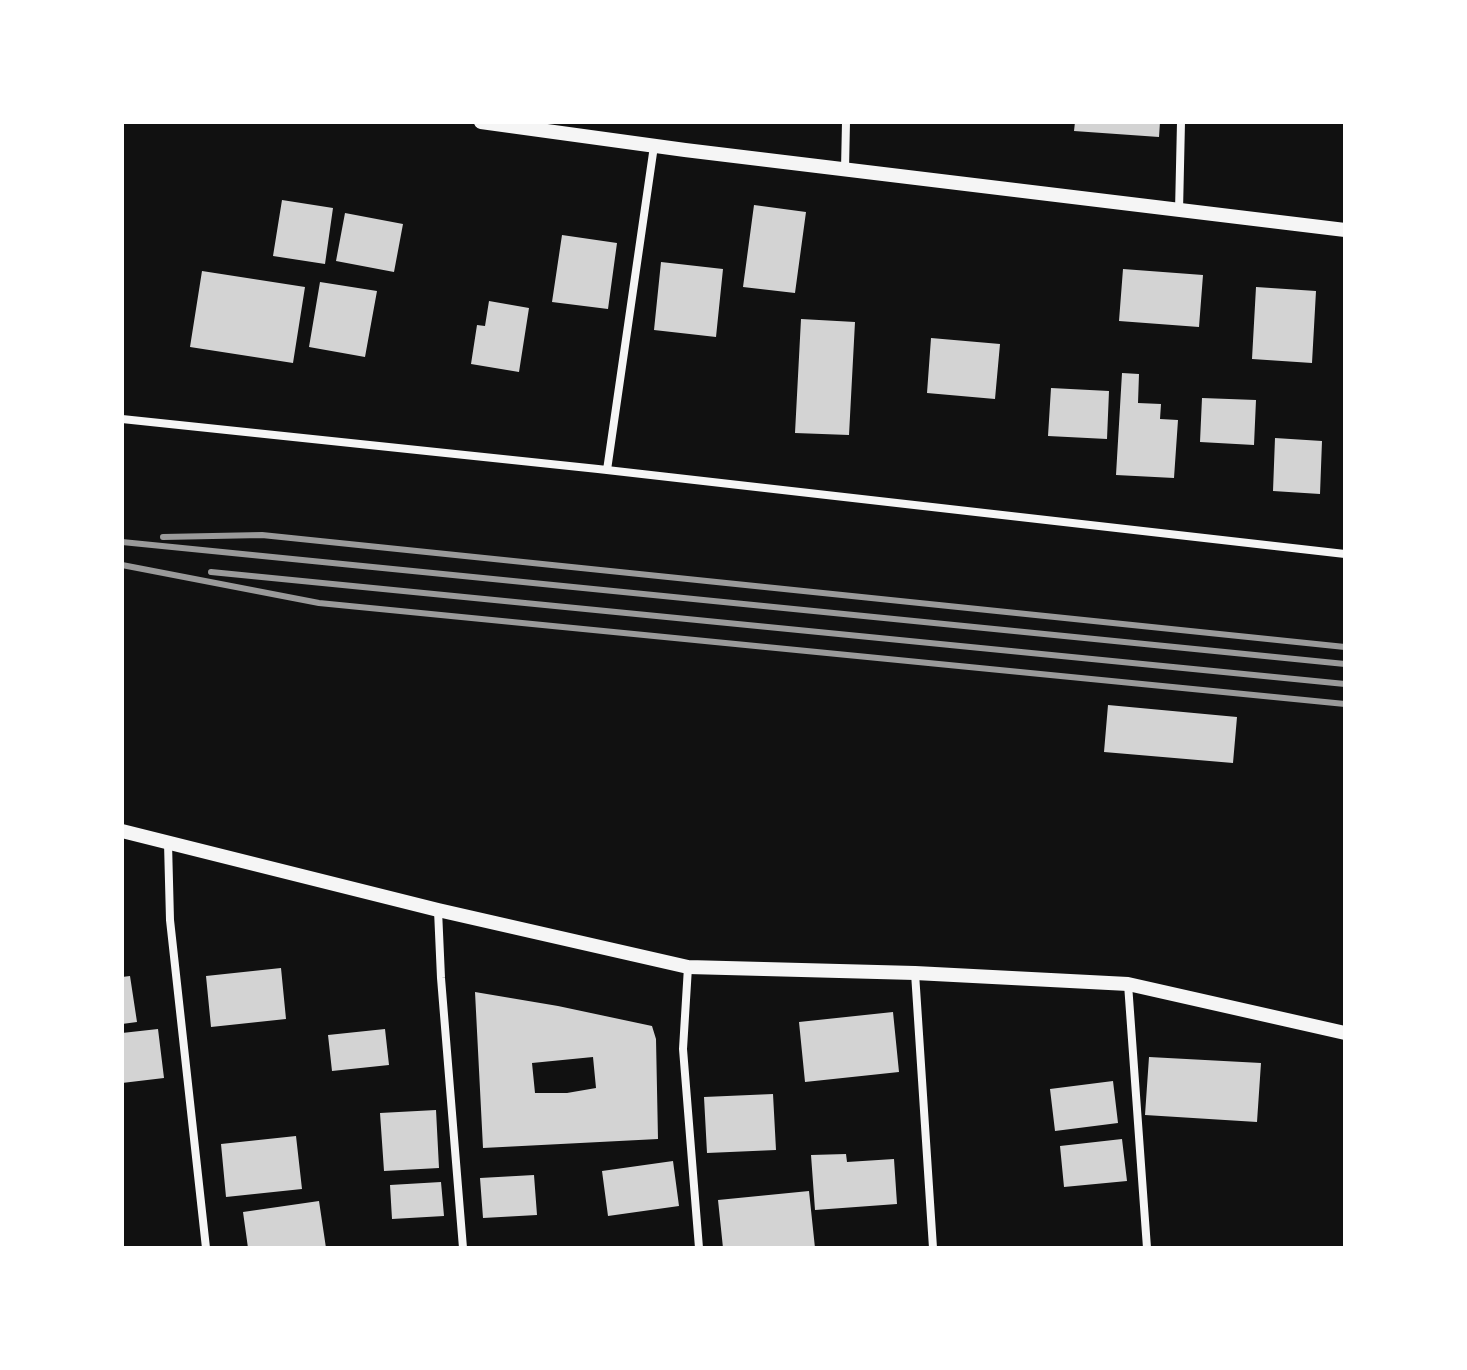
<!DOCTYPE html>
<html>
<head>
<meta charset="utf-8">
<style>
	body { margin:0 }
	#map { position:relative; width:1467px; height:1370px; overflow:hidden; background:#111; font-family:"Archivo Narrow",sans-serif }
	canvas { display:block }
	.frame { position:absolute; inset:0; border:124px solid #fff; pointer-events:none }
</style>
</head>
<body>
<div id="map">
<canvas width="1467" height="1370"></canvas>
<div class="frame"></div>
</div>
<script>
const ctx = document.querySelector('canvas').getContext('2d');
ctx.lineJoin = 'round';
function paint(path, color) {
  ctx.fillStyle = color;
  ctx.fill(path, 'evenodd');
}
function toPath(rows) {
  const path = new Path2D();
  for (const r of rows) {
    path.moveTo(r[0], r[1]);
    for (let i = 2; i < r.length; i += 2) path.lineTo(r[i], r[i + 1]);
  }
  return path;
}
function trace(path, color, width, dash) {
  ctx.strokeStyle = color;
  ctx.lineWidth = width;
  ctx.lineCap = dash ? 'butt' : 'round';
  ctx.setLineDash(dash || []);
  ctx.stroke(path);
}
paint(toPath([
	[1075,122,1160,122,1159,137,1074,131],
	[282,200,333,208,325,264,273,256],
	[754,205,806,212,795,293,743,287],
	[345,213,403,224,394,272,336,261],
	[562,235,617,243,608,309,552,302],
	[661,262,723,269,716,337,654,330],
	[1123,269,1203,275,1199,327,1119,321],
	[202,271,305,287,293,363,190,347],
	[320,282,377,291,365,357,309,347],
	[1256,287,1316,291,1312,363,1252,359],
	[489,301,529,308,519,372,471,364,477,325,485,326],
	[801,319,855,322,849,435,795,433],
	[931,338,1000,344,995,399,927,393],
	[1122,373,1139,374,1138,403,1161,404,1160,419,1178,420,1174,478,1116,475],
	[1051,388,1109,391,1107,439,1048,436],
	[1202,398,1256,400,1254,445,1200,442],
	[1275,438,1322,441,1320,494,1273,491],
	[1108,705,1237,717,1233,763,1104,752],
	[281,968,286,1019,211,1027,206,976],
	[130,976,137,1022,122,1024,122,977],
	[475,992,558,1006,652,1026,656,1039,658,1139,483,1148],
	[593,1057,596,1088,567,1093,535,1093,532,1063],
	[893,1012,899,1072,805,1082,799,1022],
	[158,1029,164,1078,122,1083,122,1033],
	[385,1029,389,1065,332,1071,328,1035],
	[1149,1057,1261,1063,1257,1122,1145,1115],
	[1113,1081,1118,1123,1055,1131,1050,1089],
	[773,1094,776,1150,707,1153,704,1097],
	[436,1110,439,1168,384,1171,380,1113],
	[296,1136,302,1189,226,1197,221,1144],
	[1122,1139,1127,1181,1064,1187,1060,1146],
	[846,1154,847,1162,894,1159,897,1204,815,1210,811,1155],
	[673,1161,679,1206,608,1216,602,1171],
	[534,1175,537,1215,483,1218,480,1178],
	[441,1182,444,1216,392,1219,390,1185],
	[809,1191,815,1248,723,1248,718,1200],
	[319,1201,326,1248,248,1248,243,1212]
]), '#d3d3d3');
trace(toPath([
	[845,169,846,122],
	[1179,211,1181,122],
	[122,419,598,469,1345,554],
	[607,470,654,146],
	[168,843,170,920,206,1248],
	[438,910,441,978,463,1248],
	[688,967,683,1049,699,1248],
	[915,973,933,1248],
	[1128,984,1147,1248]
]), '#f5f5f5', 8);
trace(toPath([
	[481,122,685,150,1345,230],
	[122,831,438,910,688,967,915,973,1128,984,1345,1033]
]), '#f5f5f5', 14);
trace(toPath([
	[163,537,262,535,1345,647],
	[122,542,1345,664],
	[122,565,319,603,1345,704],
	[211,572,1345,684]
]), '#9a9a9a', 6);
</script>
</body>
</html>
